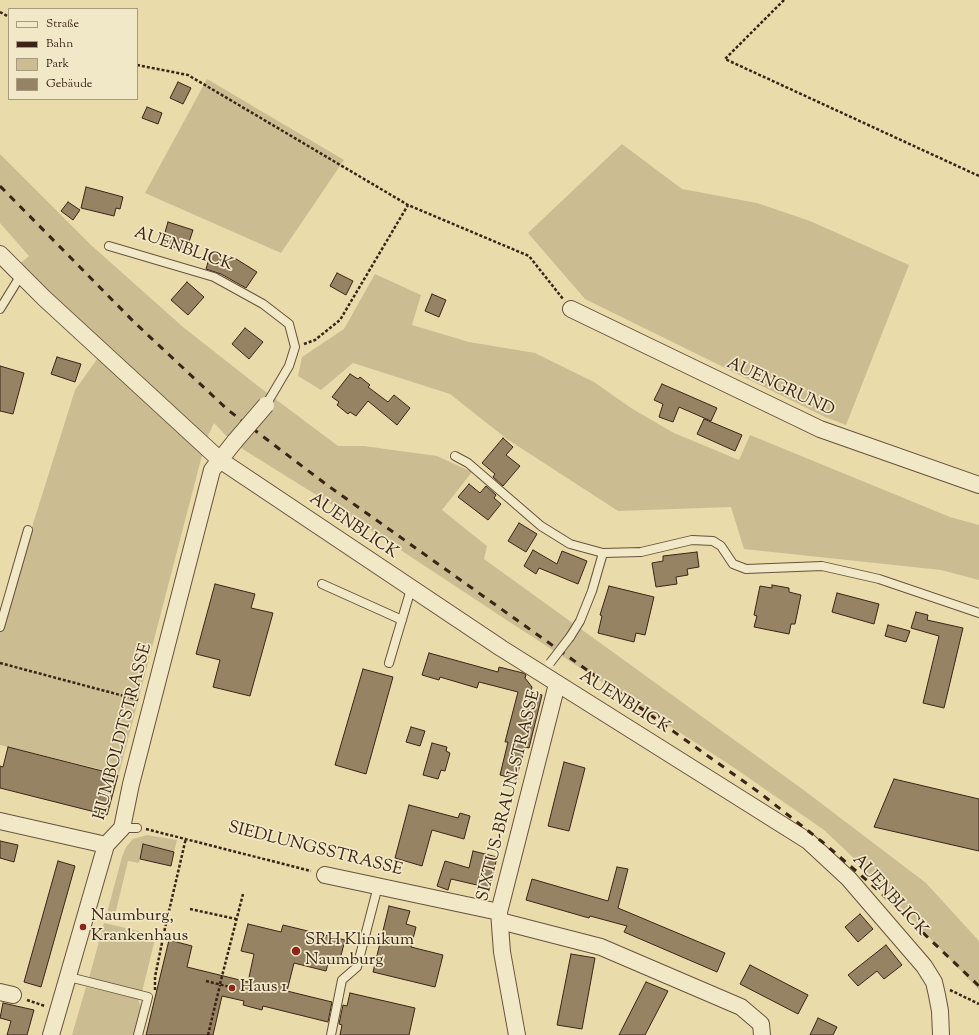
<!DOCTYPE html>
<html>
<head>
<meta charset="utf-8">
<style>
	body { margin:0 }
	#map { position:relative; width:979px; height:1035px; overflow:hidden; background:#eadbab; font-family:"Sorts Mill Goudy",serif }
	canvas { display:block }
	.legend { position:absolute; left:8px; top:8px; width:130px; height:92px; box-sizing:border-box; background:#f1e8c8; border:1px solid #a89a81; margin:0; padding:5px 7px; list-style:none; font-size:12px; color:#3b2417 }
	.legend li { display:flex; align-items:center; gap:8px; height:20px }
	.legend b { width:20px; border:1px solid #a89a81 }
</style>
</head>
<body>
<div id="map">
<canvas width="979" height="1035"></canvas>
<ul class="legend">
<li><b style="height:5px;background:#f1e8c8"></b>Straße</li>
<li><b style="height:5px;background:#3b2417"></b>Bahn</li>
<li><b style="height:11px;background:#ccbc92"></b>Park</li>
<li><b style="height:11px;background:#968364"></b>Gebäude</li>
</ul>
</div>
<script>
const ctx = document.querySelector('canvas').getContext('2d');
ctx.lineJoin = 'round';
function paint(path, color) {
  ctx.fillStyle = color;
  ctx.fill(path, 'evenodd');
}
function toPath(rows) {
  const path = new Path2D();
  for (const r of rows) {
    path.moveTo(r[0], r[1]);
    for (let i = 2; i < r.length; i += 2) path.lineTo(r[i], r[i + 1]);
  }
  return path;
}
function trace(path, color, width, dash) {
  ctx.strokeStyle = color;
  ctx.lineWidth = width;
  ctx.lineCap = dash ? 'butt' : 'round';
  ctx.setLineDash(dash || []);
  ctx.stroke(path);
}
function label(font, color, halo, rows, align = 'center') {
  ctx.font = font + ' "Sorts Mill Goudy",serif';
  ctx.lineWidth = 3.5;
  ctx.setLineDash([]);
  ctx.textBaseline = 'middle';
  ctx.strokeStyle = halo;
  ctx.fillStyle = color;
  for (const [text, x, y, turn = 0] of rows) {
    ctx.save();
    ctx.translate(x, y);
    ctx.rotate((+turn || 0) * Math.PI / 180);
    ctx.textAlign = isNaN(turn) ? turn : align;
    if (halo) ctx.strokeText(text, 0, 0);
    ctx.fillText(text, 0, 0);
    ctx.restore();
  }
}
paint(toPath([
	[207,79,344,160,281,253,145,193],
	[622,144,682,189,757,203,810,221,909,265,846,425,825,417,585,299,528,233],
	[0,154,91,245,183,327,258,386,338,446,364,446,437,456,472,472,442,510,487,546,484,559,805,791,926,883,979,941,979,990,859,863,824,830,733,767,505,619,334,506,233,443,214,423,206,440,119,774,0,745,0,629,75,390,100,355,42,308,11,271,29,256,0,223],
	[375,274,421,295,412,325,469,342,535,353,594,382,631,408,674,433,739,460,750,435,950,517,979,525,979,580,941,570,744,549,731,507,618,511,507,439,450,394,353,363,321,390,298,376,302,357,344,329],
	[147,835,177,840,174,852,143,844,139,863,128,861,115,915,107,913,122,857,126,847,133,839],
	[104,923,156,935,142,992,89,978],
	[86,987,138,999,142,1010,135,1035,72,1035]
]), '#ccbc92');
const building = toPath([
	[178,82,191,88,183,104,170,98,178,82],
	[147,107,162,113,158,124,142,118,147,107],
	[86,187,123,197,120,209,116,208,114,216,81,208,86,187],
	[68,202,80,210,73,220,61,211,68,202],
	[168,222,193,230,186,251,162,243,168,222],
	[211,252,232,259,233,257,257,272,246,288,221,274,206,269,211,252],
	[337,273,353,281,346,295,330,286,337,273],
	[187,282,204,297,188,315,171,300,187,282],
	[432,294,446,300,439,317,425,311,432,294],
	[245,328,263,342,249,359,232,344,245,328],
	[57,357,81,364,75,382,51,374,57,357],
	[0,366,24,373,13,414,0,411,0,366],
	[350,374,358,379,360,377,370,385,368,387,388,402,394,395,410,408,397,425,368,401,356,416,350,412,348,414,337,405,339,402,332,397,350,374],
	[662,384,717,408,711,421,679,407,673,422,659,417,663,404,654,400,662,384],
	[704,419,742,435,735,451,697,434,704,419],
	[503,438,513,447,506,455,520,466,503,486,493,477,495,474,482,463,503,438],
	[469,484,480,493,486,486,496,495,494,498,501,504,488,520,458,497,469,484],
	[519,523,537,534,526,552,508,541,519,523],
	[533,550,557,564,562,551,587,561,578,584,539,568,536,574,524,566,533,550],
	[697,552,699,567,687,569,688,575,676,577,677,584,656,587,652,563,663,561,663,556,697,552],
	[215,584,255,594,251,608,273,613,250,696,213,687,220,660,196,654,215,584],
	[772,585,789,588,789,592,801,595,795,624,791,624,789,634,754,627,757,616,754,615,760,586,772,588,772,585],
	[609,586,654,597,645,635,636,633,634,642,598,633,602,616,600,615,609,586],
	[837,593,879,604,874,624,832,612,837,593],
	[916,612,928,615,927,620,963,628,944,708,923,703,939,636,911,628,916,612],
	[888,625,910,631,906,642,885,636,888,625],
	[429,653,498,672,499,667,523,673,526,675,525,678,532,687,531,692,542,695,529,748,525,747,516,779,500,775,508,742,505,742,518,692,479,682,477,688,440,677,439,680,422,675,429,653],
	[363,669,393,677,366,774,335,765,363,669],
	[411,727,425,731,420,746,406,742,411,727],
	[432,743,447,747,446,751,450,753,445,771,441,770,438,779,423,775,432,743],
	[8,747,118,775,107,815,0,788,0,766,3,767,8,747],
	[564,762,585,768,569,831,548,826,564,762],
	[894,779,979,799,979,851,874,827,894,779],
	[409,805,458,818,460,813,470,816,464,839,432,830,422,866,395,858,409,805],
	[0,841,18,845,14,862,0,858,0,841],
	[143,844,174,852,171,866,140,859,143,844],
	[473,851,497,857,490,888,451,879,448,890,437,886,445,861,469,868,473,851],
	[58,861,75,866,41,987,24,982,58,861],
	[617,867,628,869,618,908,725,953,717,972,624,932,627,926,590,916,589,918,526,900,532,879,608,901,617,867],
	[389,906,410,911,406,924,416,927,411,947,443,955,435,987,373,972,389,906],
	[860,914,873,929,858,942,845,927,860,914],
	[248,924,281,932,283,925,345,940,339,963,329,960,326,971,294,963,287,991,332,1002,328,1022,263,1006,262,1010,243,1005,244,1001,222,996,213,1035,146,1035,169,940,192,946,187,967,248,982,254,954,241,951,248,924],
	[886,945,902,965,884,979,877,971,858,986,848,975,886,945],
	[571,954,595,958,582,1029,557,1025,571,954],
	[750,965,808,995,798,1014,740,984,750,965],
	[646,982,668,991,645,1035,619,1035,646,982],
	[350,993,415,1008,409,1035,340,1035,342,1025,339,1024,343,1005,347,1006,350,993],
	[3,1003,34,1010,27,1035,7,1035,11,1021,0,1018,3,1003],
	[818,1018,837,1027,833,1035,810,1035,818,1018]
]);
paint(building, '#968364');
trace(building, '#3b2417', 1);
const service = toPath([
	[109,246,214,277,263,304,289,324,295,347,289,366,266,405],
	[0,309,21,275],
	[455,456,468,463,541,526,570,544,603,553,641,552,692,540,713,541,721,546,733,564,746,569,822,566,879,579,979,613],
	[322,584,402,620],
	[0,627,28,530],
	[570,637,580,621,592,591,603,553],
	[389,663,411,589],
	[122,828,137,828],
	[69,977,148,997,138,1035],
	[331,1035,342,980,357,967,378,886]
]);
const minor = toPath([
	[0,254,44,298,220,460,501,648,808,841,849,879,924,966,934,982,937,995,940,1011,941,1035],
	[571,309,820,429,979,485],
	[0,821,106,845],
	[325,875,499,912],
	[500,921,601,947,741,1007,761,1024,762,1035],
	[0,992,13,995],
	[51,1035,106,845,122,828,131,784,212,470,235,441],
	[517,1035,502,952,499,912,557,684]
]);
trace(service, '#67523c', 10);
trace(minor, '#67523c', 18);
trace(toPath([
	[784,0,725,59,979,176],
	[0,12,9,17],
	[137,65,188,75,408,205,529,256,563,299],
	[304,344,315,340,340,320,408,205],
	[0,663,139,700],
	[146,829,311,871],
	[190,909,236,919],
	[206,981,230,987],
	[220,984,243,894],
	[155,990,155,977,165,928,186,838],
	[950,990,979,1004],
	[27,1000,45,1006],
	[208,1035,220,985]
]), '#3b2417', 2.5, [3, 2]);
trace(service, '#f1e8c8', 8);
trace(minor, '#f1e8c8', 16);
trace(toPath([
	[0,186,134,322,228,410,327,485,760,793,825,844,879,891,979,986]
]), '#3b2417', 3, [7, 7]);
const serviceBridge = toPath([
	[550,663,570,637]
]);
const minorBridge = toPath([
	[235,441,266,405]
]);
trace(serviceBridge, '#67523c', 10, []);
trace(minorBridge, '#67523c', 18, []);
trace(serviceBridge, '#f1e8c8', 8);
trace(minorBridge, '#f1e8c8', 16);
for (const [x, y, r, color] of [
	[83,927,4,"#8f2418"],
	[296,951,5,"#8f2418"],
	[232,988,4,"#8f2418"]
]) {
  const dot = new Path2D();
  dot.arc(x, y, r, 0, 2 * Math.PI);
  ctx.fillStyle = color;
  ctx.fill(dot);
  trace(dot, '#f1e8c8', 1.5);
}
label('17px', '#3b2417', '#f1e8c8', [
	["AUENBLICK",183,250,19],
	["AUENGRUND",780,388,25],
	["AUENBLICK",353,527,34],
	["AUENBLICK",624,703,32],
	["HUMBOLDTSTRASSE",124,732,-75],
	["SIXTUS-BRAUN-STRASSE",510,796,-76],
	["SIEDLUNGSSTRASSE",315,850,14],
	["AUENBLICK",889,896,48]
]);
label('17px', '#3b2417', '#f1e8c8', [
	["Naumburg,",91,917],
	["Krankenhaus",91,937],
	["SRH Klinikum",305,941],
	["Naumburg",305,961],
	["Haus 1",240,988]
], 'left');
</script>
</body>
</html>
